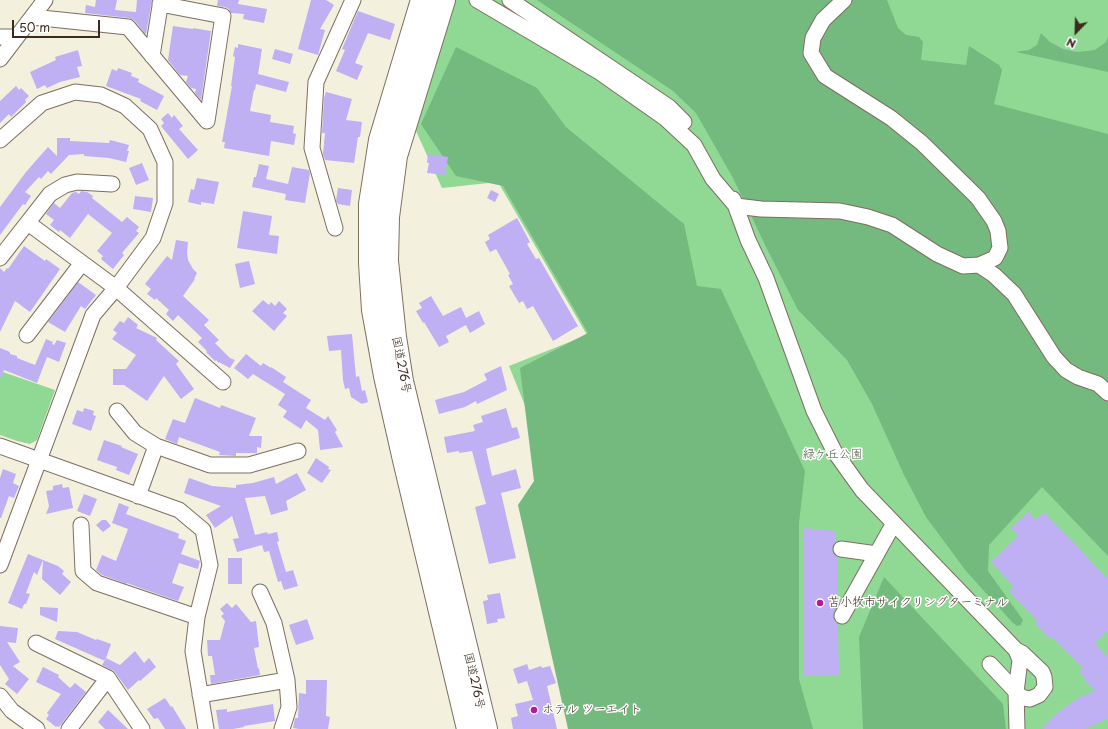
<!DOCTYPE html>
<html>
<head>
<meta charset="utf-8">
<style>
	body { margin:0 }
	#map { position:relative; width:1108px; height:729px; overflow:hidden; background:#f4f0de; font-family:"Playpen Sans",sans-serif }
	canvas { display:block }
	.north { position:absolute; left:1056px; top:12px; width:40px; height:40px; -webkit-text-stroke:3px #fff; paint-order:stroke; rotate:203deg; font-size:11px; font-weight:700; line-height:16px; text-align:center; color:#3b2a1e }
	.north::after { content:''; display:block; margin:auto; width:14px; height:18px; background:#3b2a1e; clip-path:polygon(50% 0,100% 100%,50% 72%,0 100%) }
	.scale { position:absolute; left:12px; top:20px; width:88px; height:18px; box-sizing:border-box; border:2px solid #3b2a1e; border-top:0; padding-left:5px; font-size:12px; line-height:14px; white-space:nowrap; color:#3b2a1e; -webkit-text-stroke:3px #fff; paint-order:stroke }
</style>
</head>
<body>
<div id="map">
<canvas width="1108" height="729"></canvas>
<div class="north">N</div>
<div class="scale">50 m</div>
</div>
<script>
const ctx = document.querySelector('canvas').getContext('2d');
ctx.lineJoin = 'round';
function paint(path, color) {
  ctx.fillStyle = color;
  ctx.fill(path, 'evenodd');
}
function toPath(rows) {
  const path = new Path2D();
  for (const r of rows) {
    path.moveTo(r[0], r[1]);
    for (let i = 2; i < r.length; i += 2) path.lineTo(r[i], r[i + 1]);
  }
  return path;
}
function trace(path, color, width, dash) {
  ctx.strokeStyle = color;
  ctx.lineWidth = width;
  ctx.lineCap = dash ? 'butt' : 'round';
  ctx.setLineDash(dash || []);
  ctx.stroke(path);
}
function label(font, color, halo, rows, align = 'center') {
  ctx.font = font + ' "Playpen Sans","Klee One",sans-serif';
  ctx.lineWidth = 3;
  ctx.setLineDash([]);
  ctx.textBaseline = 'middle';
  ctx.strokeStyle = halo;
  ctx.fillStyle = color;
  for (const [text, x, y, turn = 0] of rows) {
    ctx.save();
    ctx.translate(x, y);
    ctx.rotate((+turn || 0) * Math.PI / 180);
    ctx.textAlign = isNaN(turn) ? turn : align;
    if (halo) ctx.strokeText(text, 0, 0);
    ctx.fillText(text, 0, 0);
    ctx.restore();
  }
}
paint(toPath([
	[452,0,1108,0,1108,729,572,729,545,455,509,366,587,335,498,182,442,188,411,120],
	[0,371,55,390,37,440,30,444,17,441,0,435]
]), '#90d995');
paint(toPath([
	[537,0,887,0,898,28,906,35,919,37,923,42,921,60,966,65,969,46,999,65,1002,70,994,104,1108,134,1108,556,1042,487,989,545,988,571,1023,620,1021,625,1017,626,1012,622,966,571,926,517,904,475,872,404,847,360,798,310,767,249,733,178,696,113,673,91],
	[1041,33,1050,42,1063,49,1077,52,1095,50,1106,42,1108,37,1108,72,1016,52,1029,50,1037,45],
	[456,47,537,88,566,127,684,224,697,286,721,289,805,471,799,523,799,679,813,729,568,729,518,505,534,481,520,368,588,333,503,186,456,176,421,124],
	[884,577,1003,704,1006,729,863,729,859,637]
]), '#74b97e');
paint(toPath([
	[96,0,117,0,115,10,136,12,137,0,152,0,146,34,145,34,135,21,129,18,85,13,86,5,95,7],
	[218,0,239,0,238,4,267,9,264,23,243,19,244,14,231,13,229,9,225,7,217,6],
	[311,0,326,0,334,5,320,29,325,30,318,55,298,49],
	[358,11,395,24,390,40,368,33,355,63,363,66,357,80,336,71,345,50,342,49],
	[173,26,193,29,193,28,211,31,201,100,195,93,196,89,191,88,186,82,188,76,180,75,168,60],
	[238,44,262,49,258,74,289,82,286,92,256,84,255,90,254,90,250,111,271,115,270,122,294,126,293,133,296,134,294,145,271,141,269,156,224,148,225,142,222,142,232,86,231,86,235,57,233,56,235,47,238,48],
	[275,49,293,54,290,64,272,59],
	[78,50,82,66,77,67,80,77,60,82,47,88,45,85,37,89,30,72,56,60,55,57],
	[118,68,132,73,131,76,139,79,138,82,164,96,157,110,140,101,141,99,106,86,112,69,117,71],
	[16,86,19,90,21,88,29,96,25,100,26,102,11,117,9,114,0,123,0,101],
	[326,92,352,99,346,120,362,122,360,137,358,137,354,163,325,160,323,154,325,133,322,133,324,98],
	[168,113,172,118,174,115,183,126,179,129,198,150,188,159,161,126,164,123,161,119],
	[57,138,70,138,70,141,109,143,110,140,129,145,127,151,129,151,126,162,109,158,84,156,84,154,69,155,51,174,48,171,41,179,39,177,25,192,31,196,25,205,23,204,0,235,0,207,26,172,48,147,57,156],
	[428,154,448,157,445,175,427,173,429,163,427,163],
	[142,163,149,180,136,185,129,168],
	[259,164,269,166,266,179,288,184,292,167,309,170,310,173,305,203,285,200,286,194,252,187,254,177,256,177],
	[197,178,219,182,214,204,201,202,201,205,188,202,191,189,194,190],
	[338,188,352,190,350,206,338,204,336,201],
	[491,190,499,194,495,202,487,198],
	[81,191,87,192,93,196,92,198,122,222,127,217,139,227,136,231,139,233,122,253,124,255,113,269,101,259,103,256,97,251,112,233,88,214,70,238,60,230,59,232,50,225,54,220,46,214,54,203,60,208,72,193,76,192,79,194],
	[135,196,153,198,151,212,133,209],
	[243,211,272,216,269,235,279,236,277,254,237,248],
	[517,218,530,242,527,244,536,259,539,258,578,326,553,341,533,306,527,309,523,301,519,303,509,286,513,284,508,275,510,274,496,249,490,252,485,242,490,239,488,235],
	[176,240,188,242,187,252,188,260,193,269,197,273,194,279,195,279,183,296,209,320,204,325,219,340,215,343,230,358,235,360,230,368,219,362,219,363,216,360,215,361,206,352,207,351,198,342,202,338,178,315,173,321,166,314,169,310,156,298,155,300,147,294,151,289,145,284,167,256,172,260],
	[24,246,45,261,46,259,60,269,30,312,15,301,0,332,0,268,4,272,7,268,8,269],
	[249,261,255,284,240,288,235,264],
	[78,282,96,295,85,309,81,306,65,332,48,322],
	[431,296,443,316,461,307,466,318,479,311,485,324,470,333,466,325,446,336,449,342,439,347,424,322,423,323,416,311,422,308,419,303],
	[263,300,269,305,271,302,275,306,279,301,287,309,283,313,287,316,274,331,252,311],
	[128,317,138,325,136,328,157,338,156,340,179,361,176,364,194,389,181,399,164,376,147,401,124,385,113,385,113,369,126,369,136,355,112,339,117,333,113,330,120,321,124,323],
	[352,334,356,377,359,376,362,391,365,390,368,402,362,404,351,397,349,388,345,389,343,380,341,350,329,351,327,336],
	[46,339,53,342,52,344,54,345,57,340,66,343,59,362,47,357,37,383,4,370,2,377,0,377,0,348,10,352,10,354,17,356,17,358,35,365],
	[246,354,261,366,263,363,271,368,271,367,286,377,283,382,311,400,306,408,325,420,328,416,337,430,335,432,343,447,320,450,318,430,306,420,301,429,283,417,287,411,278,405,285,394,253,374,248,379,234,368],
	[501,366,507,390,477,404,476,401,465,407,439,414,435,400,464,392,487,380,484,374],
	[195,398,220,408,221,405,256,418,249,436,262,436,261,448,257,447,257,453,236,453,236,456,219,455,220,452,179,437,177,444,165,439,173,419,185,423],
	[84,408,94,411,93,415,96,416,91,431,72,424,77,410,83,412],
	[506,408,512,428,517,427,520,438,486,449,492,476,516,469,521,488,501,493,516,558,489,564,475,507,486,504,472,451,459,453,459,451,447,453,444,437,475,431,473,425,483,422,481,416],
	[104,440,122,446,121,447,138,454,129,475,116,470,117,467,97,460],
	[316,458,329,467,328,469,331,470,322,483,307,473],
	[3,469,16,474,13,483,19,486,14,498,9,496,1,518,0,518,0,478],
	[297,473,306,490,286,501,288,510,271,515,265,496,245,498,255,535,267,532,268,534,277,532,279,541,277,542,286,572,293,570,298,586,284,590,281,581,278,582,269,551,264,552,262,545,237,552,233,539,239,538,232,516,215,528,206,515,221,506,184,493,189,478,212,486,236,488,236,485,253,483,274,477,276,484],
	[62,484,63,488,69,487,73,508,46,514,49,506,46,491,53,490,53,486],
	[84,494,97,499,90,516,77,511],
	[119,503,129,507,126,514,177,533,179,534,178,538,186,541,181,554,200,561,198,569,179,563,172,583,184,587,178,601,143,589,127,583,127,584,102,575,96,570,102,555,116,561,128,529,112,523],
	[1028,512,1036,520,1044,512,1108,579,1108,631,1095,643,1108,657,1108,719,1093,725,1086,729,1042,729,1056,714,1078,698,1095,691,1085,681,1087,680,1079,672,1083,668,1052,637,1050,639,1035,623,1037,621,1009,591,1014,587,991,562,1018,536,1011,528],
	[102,520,106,520,111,526,103,532,96,525],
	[803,528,836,531,836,542,834,544,832,548,833,553,837,557,838,605,834,612,833,617,835,621,838,624,839,675,803,675],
	[28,554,43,560,37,575,34,572,26,593,30,594,26,604,24,604,22,609,8,603],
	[228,558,242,558,242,584,228,584],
	[43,560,58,566,64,571,62,574,71,582,60,595,42,579],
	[500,593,505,618,497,619,498,622,487,624,483,601,488,600,487,595],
	[227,603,232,608,236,604,251,622,256,621,259,647,254,648,258,669,259,668,260,675,211,684,210,675,215,675,212,656,208,656,207,640,220,640,225,621,221,616,224,614,220,609],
	[40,607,58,608,57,622,40,615],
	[307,619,314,639,296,645,289,625],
	[0,626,18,628,16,643,7,642,20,662,13,666,29,679,17,694,5,684,9,679,0,665],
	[58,631,77,632,96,640,97,639,111,644,105,661,55,639],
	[135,651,144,663,149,658,156,667,140,681,139,680,128,690,114,671,102,665,106,658,120,665],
	[527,664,529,670,541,666,542,668,550,666,556,683,547,686,557,729,513,729,511,718,518,716,515,704,533,700,527,681,518,684,513,669],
	[43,667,59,675,58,677,70,688,75,683,86,692,59,727,57,726,56,727,46,719,49,715,47,713,61,694,36,682],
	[306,680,327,680,326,716,330,717,328,729,299,729,293,728,295,718,298,718,299,693,306,694],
	[165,698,171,707,172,706,186,729,165,729,158,718,154,719,147,709],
	[273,704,275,721,244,726,244,727,233,729,219,729,216,710,227,709,227,712],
	[108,710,128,729,105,729,98,722]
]), '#bfaff3');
const minor = toPath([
	[477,0,601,73,665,118,694,145,713,179,736,206,761,209,840,211,868,217,892,225,937,254,963,266,979,265,995,258,1000,248,998,231,994,221,978,198,922,143,891,118,825,76,811,53,813,38,823,20,844,0],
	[510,0,669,107,684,122],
	[160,4,223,16,207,121],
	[32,17,128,27,207,121],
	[0,37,16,37],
	[152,56,161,0],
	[0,59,45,0],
	[0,140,42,103,75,92,101,95,125,106,150,129,165,162,165,203,153,238,116,288,93,315,0,565],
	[733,199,748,240,766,278,814,411,834,451,862,490,1016,650,1020,660,1016,692,1017,729],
	[28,223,116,288,223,382],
	[335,228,312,148,316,82,353,0],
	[0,258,50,194,65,185,77,182,112,184],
	[979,265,994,275,1014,294,1054,357,1066,370,1078,377,1098,384,1108,393],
	[27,335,82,263],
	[117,411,135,433,156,446,210,465,249,465,298,451],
	[0,446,179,510,203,530,210,565,197,617,193,651,206,729],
	[138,496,156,446],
	[81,525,83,571,97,583,197,617],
	[841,549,877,554],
	[260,592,274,623,287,680,289,707,282,729],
	[842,616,894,523],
	[36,643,108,678,142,729],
	[990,664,1020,696,1024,698,1030,699,1039,695,1045,687,1044,677,1042,672,1022,653,1016,650],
	[200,695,287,680],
	[0,696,12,711,37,729],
	[69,729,108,678]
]);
const highway = toPath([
	[422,0,380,140,370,204,370,263,373,310,385,376,404,460,468,729],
	[444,0,396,156,388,217,387,261,395,337,402,381,486,729]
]);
trace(minor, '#7c6f61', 17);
trace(highway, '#7c6f61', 24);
trace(minor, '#fff', 15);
trace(highway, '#fff', 22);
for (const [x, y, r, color] of [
	[820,603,4,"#b5179e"],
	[534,710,4,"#b5179e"]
]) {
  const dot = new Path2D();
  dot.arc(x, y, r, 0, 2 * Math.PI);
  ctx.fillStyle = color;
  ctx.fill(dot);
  trace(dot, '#fff', 1.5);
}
label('12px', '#3b2a1e', '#fff', [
	["国道276号",401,365,79],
	["国道276号",474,681,77]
]);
label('12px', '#545f42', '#fff', [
	["緑ケ丘公園",833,455]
]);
label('12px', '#3b2a1e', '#fff', [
	["苫小牧市サイクリングターミナル",828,603],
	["ホテル ツーエイト",542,710]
], 'left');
</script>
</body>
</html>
